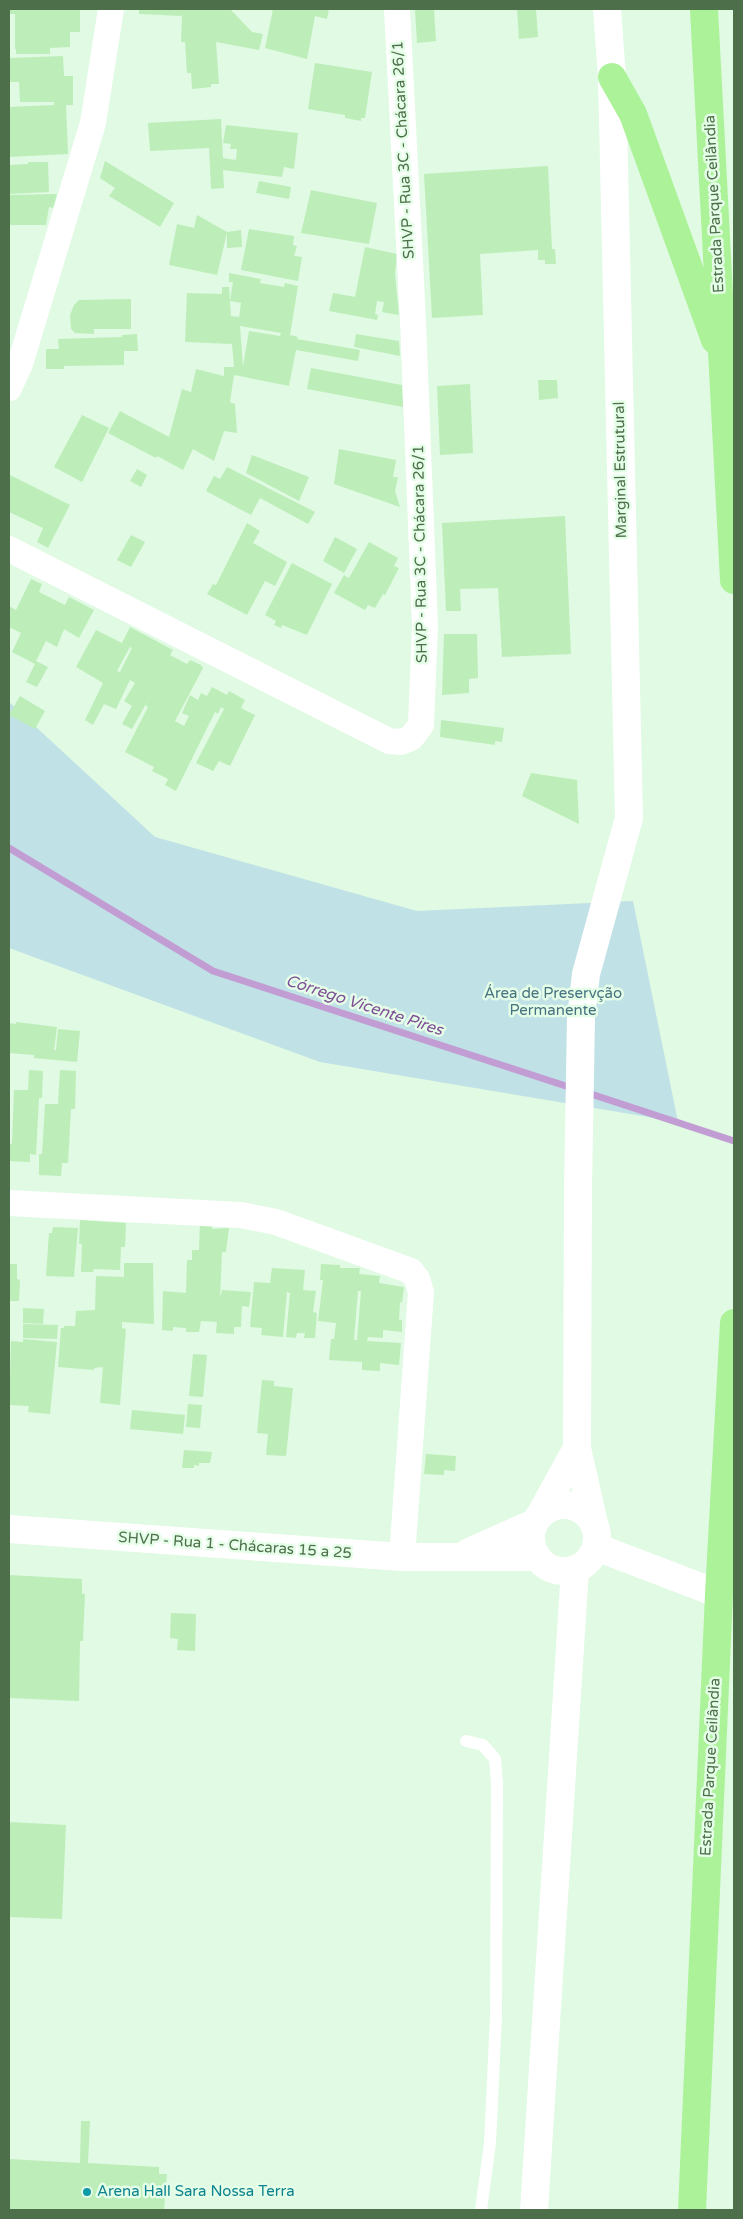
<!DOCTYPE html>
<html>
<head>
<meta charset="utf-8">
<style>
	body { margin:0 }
	#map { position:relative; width:743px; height:2219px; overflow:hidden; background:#e0fae3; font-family:"Varela Round",sans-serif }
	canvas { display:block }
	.frame { position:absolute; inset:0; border:10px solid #4d6f49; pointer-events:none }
</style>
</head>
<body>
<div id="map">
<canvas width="743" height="2219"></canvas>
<div class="frame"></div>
</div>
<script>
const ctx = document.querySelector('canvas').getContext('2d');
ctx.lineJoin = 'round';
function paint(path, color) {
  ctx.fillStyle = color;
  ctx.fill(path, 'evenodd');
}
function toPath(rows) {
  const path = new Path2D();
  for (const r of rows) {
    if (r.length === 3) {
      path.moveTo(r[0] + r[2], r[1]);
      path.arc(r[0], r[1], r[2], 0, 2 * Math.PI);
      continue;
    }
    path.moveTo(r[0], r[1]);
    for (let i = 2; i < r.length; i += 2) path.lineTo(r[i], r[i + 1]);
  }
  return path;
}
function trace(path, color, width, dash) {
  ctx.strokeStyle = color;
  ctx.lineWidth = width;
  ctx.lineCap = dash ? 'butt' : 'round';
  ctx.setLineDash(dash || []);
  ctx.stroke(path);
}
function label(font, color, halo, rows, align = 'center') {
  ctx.font = font + ' "Varela Round",sans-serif';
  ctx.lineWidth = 5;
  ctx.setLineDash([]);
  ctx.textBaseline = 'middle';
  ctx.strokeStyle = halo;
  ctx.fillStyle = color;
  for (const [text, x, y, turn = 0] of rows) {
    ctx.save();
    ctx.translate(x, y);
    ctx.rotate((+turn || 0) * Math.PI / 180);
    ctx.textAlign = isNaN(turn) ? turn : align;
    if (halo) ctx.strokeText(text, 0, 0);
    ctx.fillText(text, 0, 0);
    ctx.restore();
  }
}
paint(toPath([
	[9,702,155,837,417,911,633,901,678,1122,320,1062,9,948]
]), '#c0e1e6');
trace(toPath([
	[9,848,213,971,575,1089],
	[585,1092,734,1141]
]), '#c29dd3', 7);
paint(toPath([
	[9,9,80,9,80,32,70,32,70,47,50,48,50,54,16,54,16,49,15,49,15,14,9,14],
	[139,9,230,9,252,32,263,34,259,50,216,42,219,84,211,84,211,87,192,89,191,73,187,73,185,42,181,42,182,16,139,14],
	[273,9,329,9,327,19,315,16,307,59,265,48],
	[415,9,434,9,436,41,417,43],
	[517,9,536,9,538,37,519,39],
	[63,56,64,76,73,76,73,105,66,105,68,154,9,157,9,107,54,105,54,102,20,102,19,82,9,82,9,58],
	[315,63,372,72,365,118,361,118,361,121,345,118,345,115,308,109],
	[221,119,223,158,236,160,237,149,230,149,231,144,223,143,226,125,298,133,294,169,284,167,282,177,223,170,224,188,211,189,209,148,150,151,148,123],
	[105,161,174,203,160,227,109,196,115,188,100,178],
	[28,162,48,162,49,192,9,194,9,165,28,164],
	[548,166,552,249,555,249,556,264,545,264,545,260,538,260,538,250,480,254,483,315,432,318,424,174],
	[259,181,291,187,289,199,256,193],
	[311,190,377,203,369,244,301,233],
	[57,194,53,208,49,207,46,225,9,225,9,195],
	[197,215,227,232,241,230,242,247,227,248,227,233,217,275,169,265,177,224,194,228],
	[249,229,294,236,293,245,297,246,294,256,302,257,298,281,241,270],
	[365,247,397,254,395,274,399,315,382,312,384,302,377,301,375,314,378,315,377,320,329,311,333,293,355,297],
	[229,273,261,279,260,283,284,287,285,283,298,286,290,335,298,337,297,339,360,350,358,361,296,350,289,386,234,375,230,402,235,404,237,433,224,431,214,461,193,449,183,470,157,456,156,458,108,433,120,411,169,437,182,389,191,392,196,369,224,376,224,367,234,367,232,344,185,342,187,293,222,294,222,287,229,287,231,316,239,317,241,303,230,301,233,282,229,282],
	[240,326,281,333,280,336,249,331,243,366],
	[131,299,131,329,94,329,94,334,75,333,71,329,70,315,74,305,79,300],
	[137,334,138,351,124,351,124,365,64,366,64,369,46,369,46,349,59,349,58,339,122,337,122,335],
	[356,334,399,341,400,356,354,347],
	[311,368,402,385,403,407,307,389],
	[538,380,557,380,558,398,539,400],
	[470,384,473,453,440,455,437,386],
	[82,415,109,428,82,482,54,467],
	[339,449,396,460,393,477,398,477,395,491,400,507,334,484],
	[252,455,309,477,299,501,246,473],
	[227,467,315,512,308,524,260,498,251,515,206,491,214,476,220,479],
	[137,469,147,475,141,487,130,481],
	[10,475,70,505,48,548,37,542,43,528,9,512],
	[565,516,571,654,502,657,498,588,460,589,461,611,446,611,442,523],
	[247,523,260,531,253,543,287,562,275,586,265,581,247,615,207,594,213,584,216,585],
	[131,535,145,542,131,567,117,560],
	[335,537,357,549,344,573,323,561],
	[369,542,398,558,394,566,399,568,385,595,383,594,375,608,368,605,365,610,334,593,344,575,349,578],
	[292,563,332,584,307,635,282,625,281,628,274,625,276,621,265,615],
	[31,579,42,584,39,592,65,605,69,597,94,610,79,638,64,629,57,647,46,641,36,661,48,667,37,687,26,682,35,664,12,652,21,633,9,627,9,606,16,610],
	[130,627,173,650,170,655,187,664,190,660,201,665,203,668,175,721,184,726,189,716,182,713,190,695,198,700,201,693,207,696,212,687,227,695,229,691,245,700,241,708,255,715,230,766,219,761,213,771,196,763,224,709,221,707,218,714,215,712,176,791,165,785,168,779,152,771,154,767,125,752,148,707,145,705,151,695,132,729,122,724,132,706,124,701,135,683,130,680,116,709,104,704,93,725,85,720,103,683,76,667,96,630,122,643],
	[130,647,132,648,120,672,117,671],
	[444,634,477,634,478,678,469,679,469,693,442,695],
	[20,696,45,711,35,729,9,715],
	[441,720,504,728,502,742,495,741,495,745,440,737],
	[531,773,577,780,579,824,522,796],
	[16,1022,57,1027,54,1050,56,1050,58,1029,80,1031,77,1062,34,1058,34,1055,9,1053,9,1023,16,1024],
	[29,1070,43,1071,42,1098,39,1098,36,1155,30,1154,30,1162,9,1161,9,1143,12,1144,14,1090,28,1090],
	[60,1070,76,1071,75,1109,71,1109,68,1163,62,1163,61,1176,39,1175,39,1154,42,1154,45,1104,58,1104],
	[80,1220,126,1223,125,1247,121,1247,120,1270,94,1269,93,1272,81,1272,82,1244,79,1244],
	[200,1222,213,1224,212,1229,229,1228,226,1252,222,1252,220,1298,222,1290,251,1292,249,1307,242,1306,241,1327,234,1327,234,1334,216,1333,217,1322,201,1321,199,1332,186,1332,186,1328,173,1327,173,1331,162,1330,163,1291,186,1293,187,1260,192,1260,192,1250,199,1250],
	[53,1227,78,1228,74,1277,46,1276,49,1233,52,1233],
	[124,1263,153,1263,154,1324,122,1322,122,1328,126,1329,120,1405,100,1403,103,1367,94,1368,94,1370,58,1367,61,1328,64,1328,64,1326,75,1326,76,1311,95,1310,96,1276,124,1277],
	[9,1264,17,1264,17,1279,20,1280,19,1301,9,1301],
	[321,1264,340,1265,340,1268,360,1268,359,1274,380,1276,379,1283,404,1287,402,1303,400,1302,399,1320,402,1320,402,1332,383,1330,383,1338,368,1337,367,1341,401,1343,399,1365,380,1363,380,1371,362,1370,362,1362,329,1360,331,1339,334,1339,336,1323,318,1321,323,1280,320,1280],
	[358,1291,361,1291,357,1340,354,1340],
	[272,1268,305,1270,303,1290,316,1291,313,1312,317,1313,315,1338,304,1338,305,1333,297,1333,296,1338,286,1337,290,1293,287,1292,283,1337,261,1335,262,1328,250,1327,254,1282,270,1283],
	[23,1308,44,1309,43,1324,23,1323],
	[23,1324,58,1325,57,1339,23,1338],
	[23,1339,57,1342,50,1414,28,1412,29,1406,9,1405,11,1341,23,1342],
	[193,1354,207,1355,203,1397,189,1396],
	[262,1380,274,1381,274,1386,293,1388,286,1456,266,1455,268,1434,257,1433],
	[188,1404,202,1405,200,1428,186,1427],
	[132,1410,185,1415,183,1434,130,1429],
	[184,1450,212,1452,210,1463,199,1463,199,1466,194,1465,194,1468,182,1468],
	[426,1454,456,1456,455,1471,444,1470,444,1475,424,1474],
	[9,1575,82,1579,82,1594,85,1594,83,1641,80,1641,79,1701,9,1698],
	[171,1613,196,1614,195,1651,177,1650,178,1639,170,1638],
	[9,1822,66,1825,62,1919,9,1917],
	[81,2121,90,2121,88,2163,159,2167,159,2174,167,2174,164,2210,9,2210,9,2159,80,2163]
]), '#bdeeb9');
trace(toPath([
	[466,1741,483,1745,495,1759,497,1783,496,2017,490,2143,481,2210]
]), '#fff', 12);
trace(toPath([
	[9,388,20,364,93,123,111,9],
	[9,549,389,741,401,742,411,738,421,725,425,626,413,321,397,9],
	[9,1203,241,1215,276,1222,411,1271,417,1279,421,1292,402,1557]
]), '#fff', 26);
trace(toPath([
	[564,1538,33],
	[540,1515,577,1448],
	[595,1528,577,1448,578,1188,581,1018,586,974,629,818,612,77,607,9],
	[9,1529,402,1557,536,1557],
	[596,1547,719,1594],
	[469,1552,534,1523],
	[534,2210,575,1569]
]), '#fff', 28);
trace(toPath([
	[704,9,734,580],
	[612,77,633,114,715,340],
	[692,2210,719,1594,734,1323]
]), '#acf299', 28);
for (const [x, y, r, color] of [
	[87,2192,5,"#0f9aa8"]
]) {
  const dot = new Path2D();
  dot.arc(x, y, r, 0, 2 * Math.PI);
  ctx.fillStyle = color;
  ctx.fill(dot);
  trace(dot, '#e5fee8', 2);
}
label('15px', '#4d6f49', '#e5fee8', [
	["SHVP - Rua 3C - Chácara 26/1",404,150,-93],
	["Estrada Parque Ceilândia",715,204,-93],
	["Marginal Estrutural",621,470,-91],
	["SHVP - Rua 3C - Chácara 26/1",421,554,-91],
	["SHVP - Rua 1 - Chácaras 15 a 25",235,1546,4],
	["Estrada Parque Ceilândia",711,1767,-87]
]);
label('15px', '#47727f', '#e5fee8', [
	["Área de Preservção",553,994],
	["Permanente",553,1011]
]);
label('15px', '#0d838f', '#e5fee8', [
	["Arena Hall Sara Nossa Terra",97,2192]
], 'left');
label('italic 16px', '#7f4e95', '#e5fee8', [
	["Córrego Vicente Pires",364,1006,18]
]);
</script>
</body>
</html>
